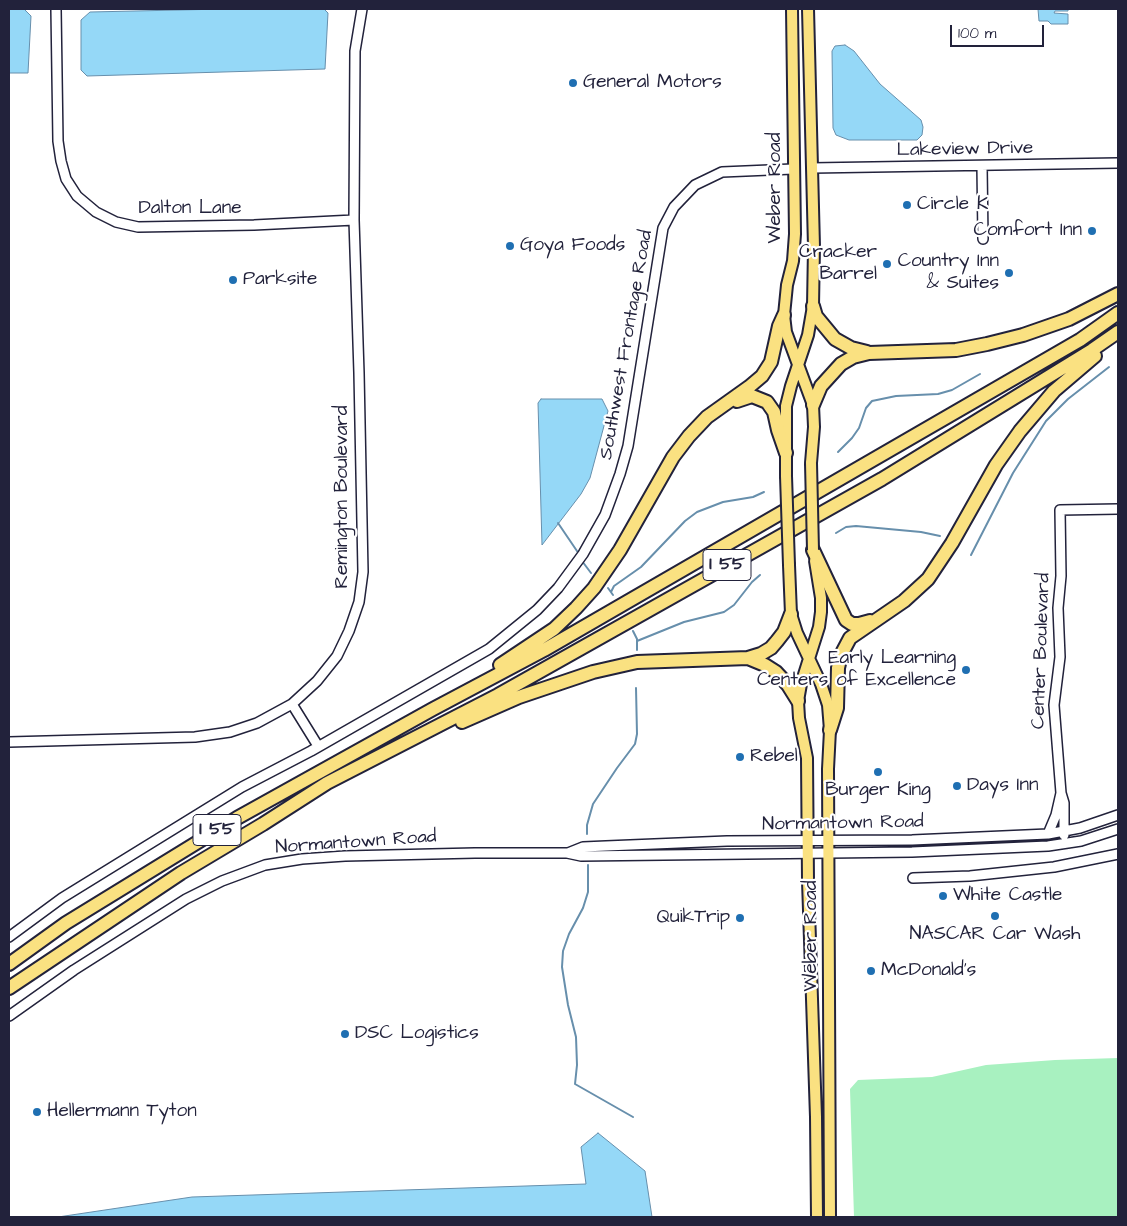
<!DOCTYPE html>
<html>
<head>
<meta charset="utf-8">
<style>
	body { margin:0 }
	#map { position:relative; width:1127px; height:1226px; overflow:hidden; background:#fff; font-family:"Architects Daughter",sans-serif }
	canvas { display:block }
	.frame { position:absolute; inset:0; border:10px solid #22223b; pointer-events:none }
	.scale { position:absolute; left:950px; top:25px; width:94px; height:22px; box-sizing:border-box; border:2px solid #22223b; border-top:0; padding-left:6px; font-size:15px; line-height:18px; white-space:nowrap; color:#22223b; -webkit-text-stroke:4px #fff; paint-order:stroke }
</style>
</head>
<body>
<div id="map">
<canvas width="1127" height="1226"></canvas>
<div class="frame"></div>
<div class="scale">100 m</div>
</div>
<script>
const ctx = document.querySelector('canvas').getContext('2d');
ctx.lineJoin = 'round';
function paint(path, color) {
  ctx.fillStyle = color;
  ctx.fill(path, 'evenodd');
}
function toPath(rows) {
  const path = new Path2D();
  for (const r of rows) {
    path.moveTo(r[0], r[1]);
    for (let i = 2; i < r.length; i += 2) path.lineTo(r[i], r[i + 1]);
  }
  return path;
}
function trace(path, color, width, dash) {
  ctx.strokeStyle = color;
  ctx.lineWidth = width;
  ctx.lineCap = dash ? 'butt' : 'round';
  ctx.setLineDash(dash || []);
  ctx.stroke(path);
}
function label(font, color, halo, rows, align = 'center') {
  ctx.font = font + ' "Architects Daughter",sans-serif';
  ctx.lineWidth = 4.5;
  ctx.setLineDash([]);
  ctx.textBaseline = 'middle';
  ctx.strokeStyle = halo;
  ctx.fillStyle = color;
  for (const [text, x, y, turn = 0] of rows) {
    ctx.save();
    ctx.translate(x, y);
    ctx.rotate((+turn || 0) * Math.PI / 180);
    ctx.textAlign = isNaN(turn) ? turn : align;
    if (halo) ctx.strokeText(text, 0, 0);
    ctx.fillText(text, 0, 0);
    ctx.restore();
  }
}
paint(toPath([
	[1118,1058,1118,1217,854,1217,850,1089,858,1080,932,1077,986,1065,1055,1060]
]), '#a8f1c0');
const water = toPath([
	[9,9,24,9,31,16,28,73,9,73,9,9],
	[224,9,324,9,328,13,325,69,87,76,81,70,81,20,90,12,224,9],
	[1038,9,1068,9,1068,11,1055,11,1054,13,1068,14,1068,24,1051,24,1048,21,1039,21,1038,9],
	[845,45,854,51,880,84,921,120,923,127,922,135,917,140,849,140,836,135,833,128,832,51,835,46,845,45],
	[541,399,602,399,608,411,590,478,581,494,542,545,538,403,541,399],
	[598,1133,645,1171,652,1217,58,1217,192,1197,586,1184,581,1147,598,1133]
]);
paint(water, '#95d8f7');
trace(water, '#678fac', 1);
trace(toPath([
	[838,452,852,438,859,428,866,408,872,401,896,396,938,394,952,390,980,374],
	[558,523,579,554],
	[836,533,846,527,856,526,921,532,940,536],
	[971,555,1013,473,1046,421,1068,399,1109,367],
	[582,561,591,573],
	[608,588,613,595],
	[611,592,614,586,641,567,685,521,697,512,723,502,753,497,764,492],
	[633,631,637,639,637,650],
	[637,641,684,622,724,612,734,605,752,582,760,575],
	[587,834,587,825,593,804,617,768,635,744,637,734,636,688],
	[588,865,588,892,583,908,569,934,563,951,562,967,568,1005,576,1037,577,1065,575,1084,633,1117]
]), '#678fac', 2);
const minor = toPath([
	[56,9,58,141,61,161,66,179,77,196,96,212,116,222,138,227,254,225,354,220],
	[982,166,983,239],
	[812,168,1118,163],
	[292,704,318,746],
	[9,742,195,737,230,732,257,723,292,704,317,681,337,656,349,631,359,602,363,572,359,373,354,220,355,51,362,9],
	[1048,834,1056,815,1061,793],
	[1064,835,1064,803,1061,793,1054,705,1060,657,1058,608,1061,576,1060,510,1118,509],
	[568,853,583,847,606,846,727,841,912,840,1048,834,1080,828,1118,815],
	[913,878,970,876,1054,867,1118,854],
	[9,937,62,898,242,787,311,751,489,649,537,610,558,588,583,554,605,515,620,474,628,446,663,228,674,207,695,185,722,172,793,169],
	[9,1016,74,970,186,899,222,881,265,865,302,859,345,856,475,853,567,853,581,856,912,852,1048,846,1081,841,1118,829]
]);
const major = toPath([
	[792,9,795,234,793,261,787,285,784,315,786,332,813,405,814,427,811,463],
	[786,476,786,406,791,386,808,335,813,306,814,247,808,9],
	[815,561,821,598,821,612,819,627,801,684,798,701,799,718,807,758,808,881,816,1117,817,1217],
	[789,565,791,614,797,633,821,684,828,705,830,730,828,769,830,1217]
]);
const highway = toPath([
	[813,306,816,316,835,339,851,348,867,352],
	[737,401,752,396,767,402,774,412,778,430,786,453],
	[813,405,821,386,841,364,853,357,869,353,956,350,987,344,1023,335,1069,319,1118,294],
	[813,550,846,620,852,624,859,624,870,621],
	[748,658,765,665,776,672,788,685,798,701],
	[500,665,554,629,576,608,594,588,620,550,673,457,689,436,707,417,749,387,762,376,771,362,779,326,784,315],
	[462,722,519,697,593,672,637,662,748,658,761,654,771,648,777,641,784,632,791,614],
	[830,730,837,708,838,668,841,655,850,638,904,601,928,579,952,543,996,465,1020,431,1054,391,1095,356],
	[9,964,66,923,237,818,433,709,544,650,1080,340,1118,313],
	[9,988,181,873,263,824,327,783,498,695,882,479,1092,350,1118,332]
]);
trace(minor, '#22223b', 12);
trace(major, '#22223b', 14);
trace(highway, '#22223b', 16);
trace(minor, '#fff', 9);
trace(major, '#fae181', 10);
trace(highway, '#fae181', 12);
const majorBridge = toPath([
	[811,463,813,550],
	[786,476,789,565]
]);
trace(majorBridge, '#22223b', 14, []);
trace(majorBridge, '#fae181', 10);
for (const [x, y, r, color] of [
	[573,83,5,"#1f6fb2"],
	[907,205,5,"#1f6fb2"],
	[1092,231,5,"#1f6fb2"],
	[510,246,5,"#1f6fb2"],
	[887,264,5,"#1f6fb2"],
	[1009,273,5,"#1f6fb2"],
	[233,280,5,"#1f6fb2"],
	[966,670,5,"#1f6fb2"],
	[740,757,5,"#1f6fb2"],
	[878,772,5,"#1f6fb2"],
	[957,786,5,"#1f6fb2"],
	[943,896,5,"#1f6fb2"],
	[995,916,5,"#1f6fb2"],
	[740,918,5,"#1f6fb2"],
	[871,971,5,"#1f6fb2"],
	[345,1034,5,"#1f6fb2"],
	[37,1112,5,"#1f6fb2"]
]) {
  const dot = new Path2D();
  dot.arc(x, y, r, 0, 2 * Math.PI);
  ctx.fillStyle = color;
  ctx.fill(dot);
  trace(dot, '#fff', 2);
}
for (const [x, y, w] of [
	[727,565,48],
	[217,830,48]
]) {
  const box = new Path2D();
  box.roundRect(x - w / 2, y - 15.5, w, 31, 4);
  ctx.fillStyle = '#fff';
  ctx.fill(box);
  trace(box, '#22223b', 1);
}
label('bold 18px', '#22223b', null, [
	["I 55",727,565],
	["I 55",217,830]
]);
label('19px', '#22223b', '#fff', [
	["General Motors",583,83],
	["Circle K",917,205],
	["Comfort Inn",1082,231,"right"],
	["Goya Foods",520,246],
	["Cracker",877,253,"right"],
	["Barrel",877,275,"right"],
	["Country Inn",999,262,"right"],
	["& Suites",999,284,"right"],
	["Parksite",243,280],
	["Early Learning",956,659,"right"],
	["Centers of Excellence",956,681,"right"],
	["Rebel",750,757],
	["Days Inn",967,786],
	["Burger King",878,791,"center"],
	["White Castle",953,896],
	["QuikTrip",730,918,"right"],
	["NASCAR Car Wash",995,935,"center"],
	["McDonald's",881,971],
	["DSC Logistics",355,1034],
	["Hellermann Tyton",47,1112]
], 'left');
label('19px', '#22223b', '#fff', [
	["Lakeview Drive",965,150,-1],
	["Weber Road",776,188,-90],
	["Dalton Lane",190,209],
	["Southwest Frontage Road",627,345,-80],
	["Remington Boulevard",343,497,-90],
	["Center Boulevard",1042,651,-88],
	["Normantown Road",843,824,-1],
	["Normantown Road",356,843,-4],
	["Weber Road",812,936,-90]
]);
</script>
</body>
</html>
